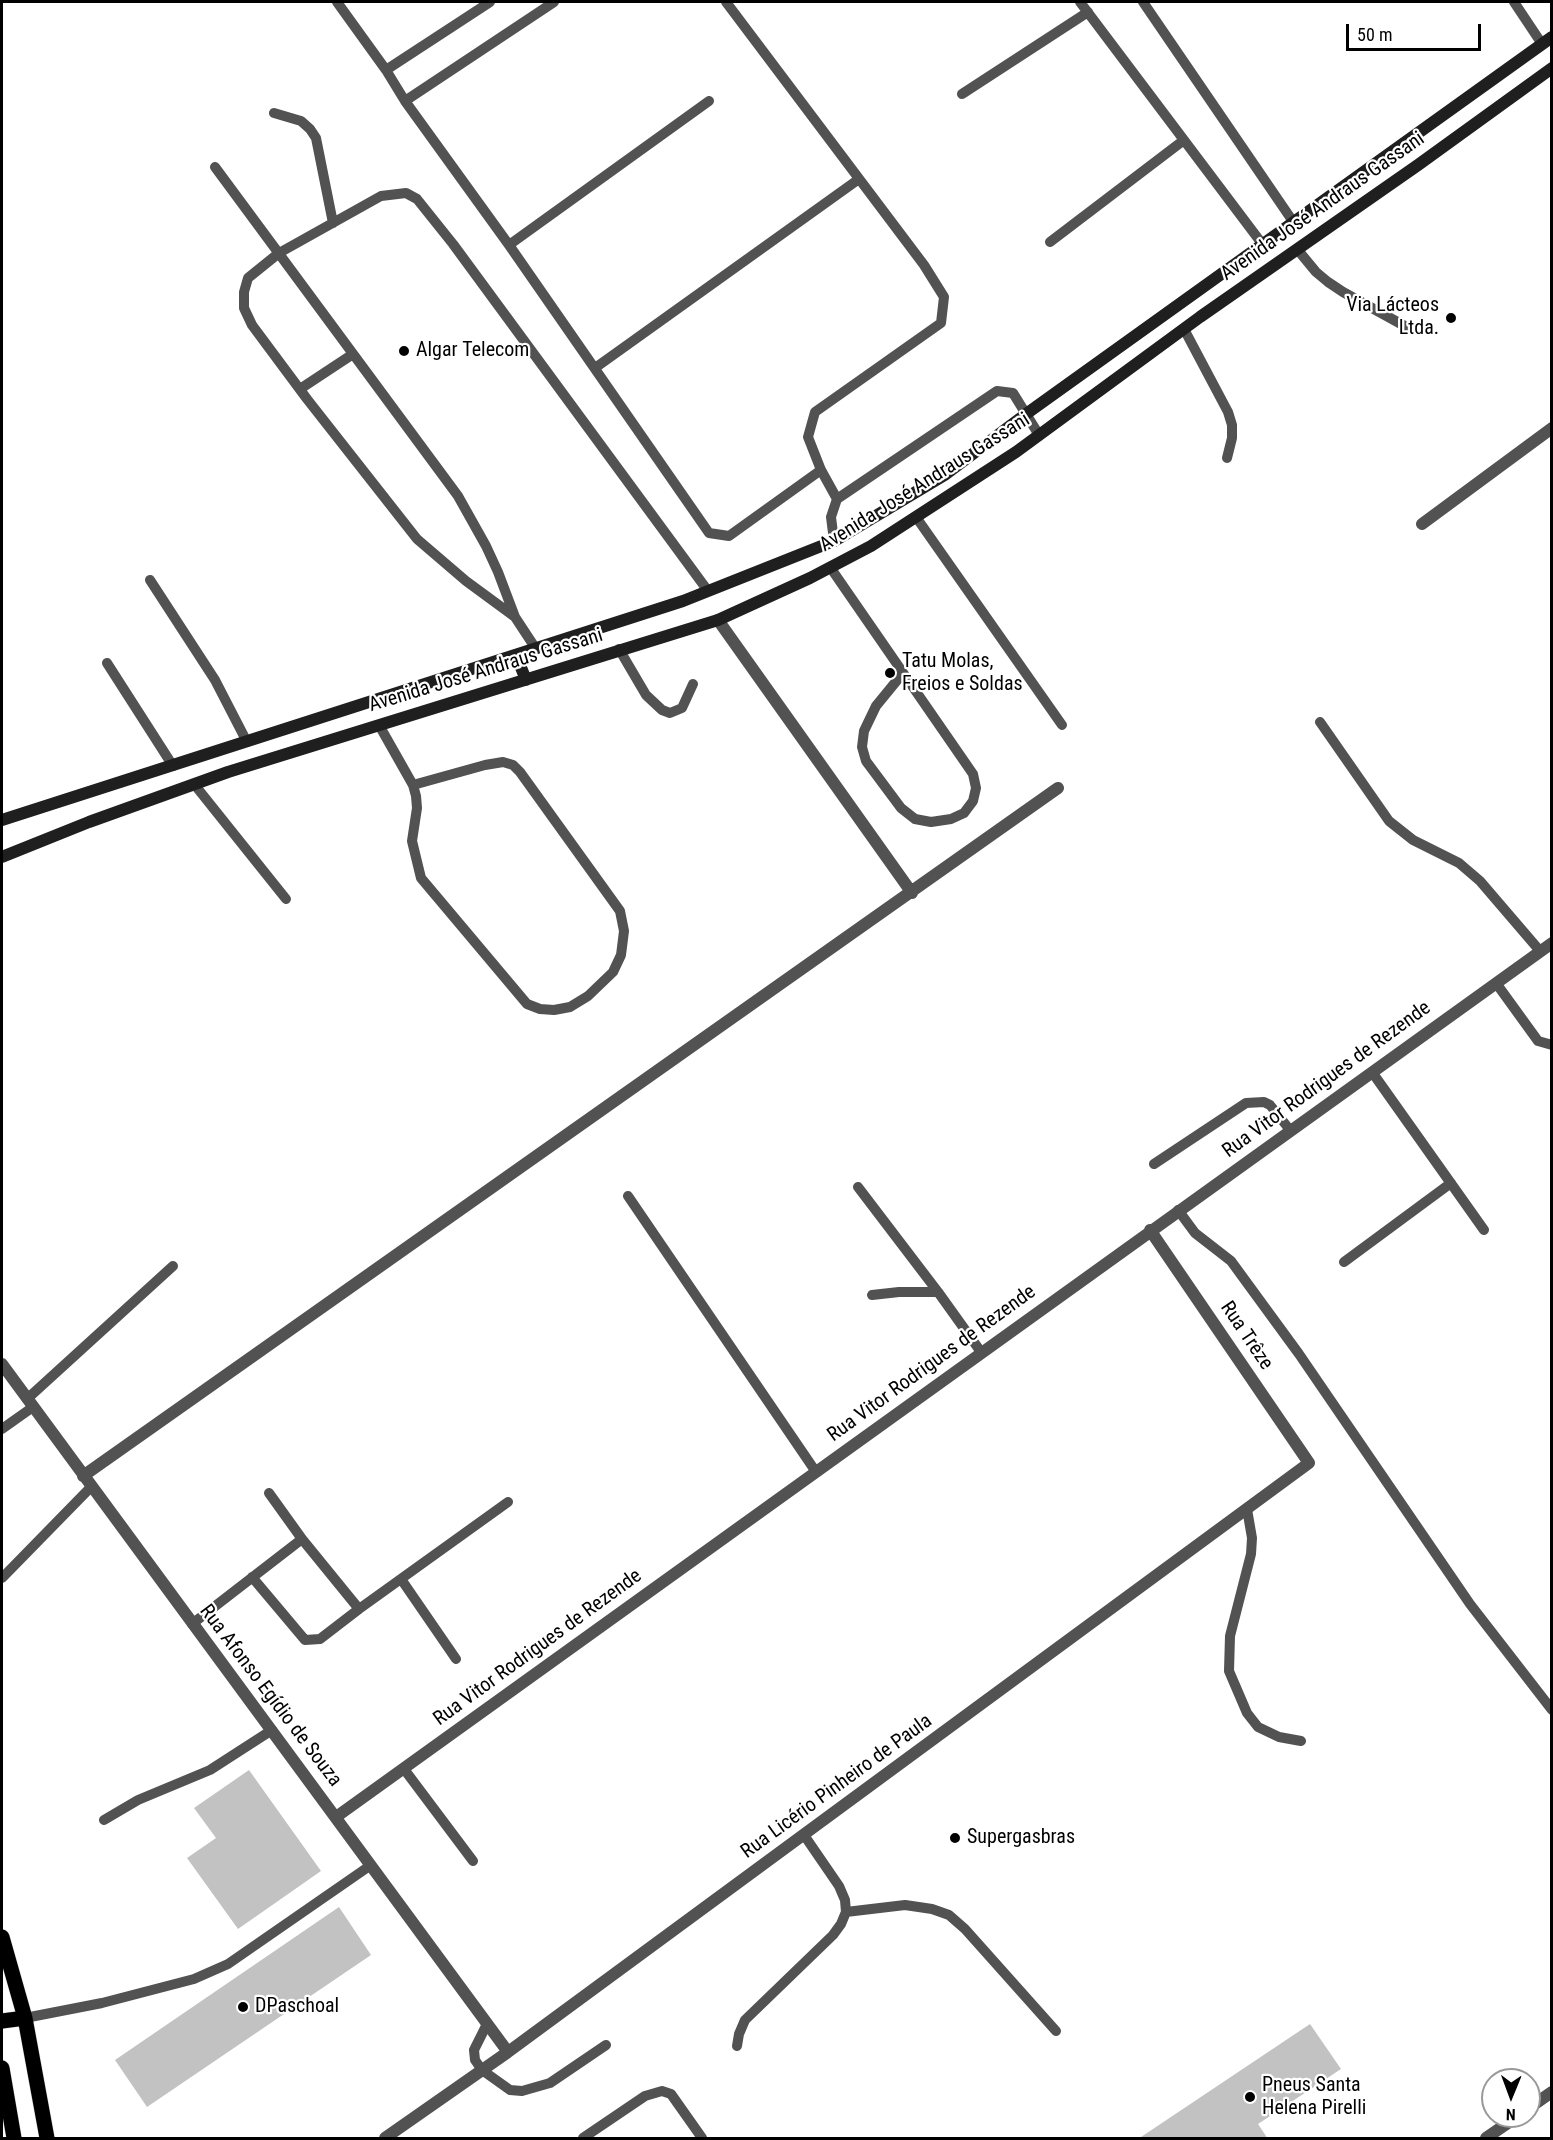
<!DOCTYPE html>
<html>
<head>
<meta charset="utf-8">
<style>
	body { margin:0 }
	#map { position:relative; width:1553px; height:2140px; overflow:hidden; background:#fff; font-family:"Roboto Condensed",sans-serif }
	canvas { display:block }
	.frame { position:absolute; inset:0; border:3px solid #000; pointer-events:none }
	.north { position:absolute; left:1481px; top:2068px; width:60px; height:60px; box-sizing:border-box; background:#fff; border:2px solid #999; border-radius:50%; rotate:181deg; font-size:16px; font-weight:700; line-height:24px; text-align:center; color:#000 }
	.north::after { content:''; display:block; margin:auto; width:21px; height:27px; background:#000; clip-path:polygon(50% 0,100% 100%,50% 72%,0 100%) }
	.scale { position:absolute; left:1346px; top:24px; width:135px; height:27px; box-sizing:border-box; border:3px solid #000; border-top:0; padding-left:8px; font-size:18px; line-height:21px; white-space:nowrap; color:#000; -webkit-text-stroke:4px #fff; paint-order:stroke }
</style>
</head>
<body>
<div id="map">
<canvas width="1553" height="2140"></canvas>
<div class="frame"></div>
<div class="north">N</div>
<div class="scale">50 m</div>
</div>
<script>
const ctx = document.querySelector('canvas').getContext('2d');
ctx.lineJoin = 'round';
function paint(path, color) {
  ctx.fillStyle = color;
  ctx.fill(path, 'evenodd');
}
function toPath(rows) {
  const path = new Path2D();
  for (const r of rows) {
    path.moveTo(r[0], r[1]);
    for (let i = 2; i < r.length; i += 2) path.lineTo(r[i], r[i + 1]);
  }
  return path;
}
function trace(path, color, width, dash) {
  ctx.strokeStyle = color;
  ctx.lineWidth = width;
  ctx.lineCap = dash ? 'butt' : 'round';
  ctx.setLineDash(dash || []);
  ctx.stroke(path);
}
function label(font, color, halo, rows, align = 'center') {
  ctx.font = font + ' "Roboto Condensed",sans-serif';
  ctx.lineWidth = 4.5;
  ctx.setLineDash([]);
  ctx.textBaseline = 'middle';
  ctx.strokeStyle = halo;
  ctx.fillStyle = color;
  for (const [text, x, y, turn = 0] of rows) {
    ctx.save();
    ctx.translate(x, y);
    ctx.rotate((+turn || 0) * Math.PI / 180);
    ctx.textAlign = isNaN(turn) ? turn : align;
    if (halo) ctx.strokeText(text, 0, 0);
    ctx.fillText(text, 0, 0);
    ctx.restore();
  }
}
paint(toPath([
	[249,1770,321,1871,238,1929,187,1858,216,1838,194,1808],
	[339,1907,371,1955,147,2107,115,2060],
	[1310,2024,1341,2069,1258,2124,1268,2139,1138,2139]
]), '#c2c2c2');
const primary = toPath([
	[2,1937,25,2018,47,2138],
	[2,2021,25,2018],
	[2,2068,14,2138]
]);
trace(primary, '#dbdbdb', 16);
trace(toPath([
	[337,2,386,70],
	[490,2,386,70,405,101,509,245,709,533,729,536,821,470],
	[726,2,924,265,944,297,941,323,815,412,808,437,821,470,837,499],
	[1080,2,1263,245],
	[1143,2,1294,223],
	[1514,2,1542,44],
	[962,94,1088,12],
	[405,101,554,2],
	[274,113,301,121,310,129,316,138,333,223],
	[215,167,458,496,486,546,498,572,515,617,536,649],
	[1050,242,1184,140],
	[509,245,709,101],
	[1297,249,1316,272,1328,282,1343,292,1412,330],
	[1184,329,1228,412,1232,425,1232,438,1227,458],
	[595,368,859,179],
	[300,389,353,354],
	[916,517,1062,725],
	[834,541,831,517,837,499,997,391,1013,393,1039,435],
	[830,567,973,774,976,788,973,801,964,813,951,819,931,822,915,819,901,808,866,761,862,747,864,731,876,706,903,673],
	[150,580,215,680,247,742],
	[515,617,466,581,417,539,307,399,252,325,244,308,244,292,248,278,279,253,381,196,406,193,417,199,453,244,708,591],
	[619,649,646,695,662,710,670,713,682,708,693,684],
	[107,663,173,766],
	[1320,722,1389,821,1413,840,1459,863,1480,881,1540,951],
	[379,725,413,785,416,796,417,808,412,841,421,878,527,1004,540,1009,554,1010,570,1007,588,996,613,972,621,955,624,931,620,911,520,772,513,765,503,762,485,765,413,785],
	[194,784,286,899],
	[1496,983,1538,1041,1552,1045],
	[1372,1072,1484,1230],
	[1154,1164,1246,1103,1264,1102,1270,1105,1290,1130],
	[858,1187,938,1292,981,1352],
	[628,1196,816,1472],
	[1178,1210,1195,1233,1231,1261,1299,1354,1470,1604,1552,1710],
	[1344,1262,1451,1183],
	[872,1295,899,1292,938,1292],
	[27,1399,173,1266],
	[2,1429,33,1407],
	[269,1493,302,1539],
	[1247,1509,1252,1538,1251,1554,1230,1636,1229,1671,1247,1713,1258,1727,1279,1737,1301,1741],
	[252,1577,305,1640,320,1639,359,1609],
	[2,1578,91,1487],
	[401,1579,456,1659],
	[192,1624,302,1539,359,1609,508,1502],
	[404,1769,473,1861],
	[104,1820,138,1800,210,1770,272,1730],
	[846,1912,905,1905,932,1909,949,1915,965,1929,1056,2031],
	[25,2018,102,2003,194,1979,228,1964,371,1865],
	[487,2024,474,2050,475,2060,482,2070,510,2090,522,2091,550,2083,606,2045],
	[737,2046,739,2034,745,2020,833,1935,841,1924,846,1912,845,1900,839,1886,804,1835],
	[583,2138,645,2096,662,2091,671,2094,702,2138]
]), '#525252', 10);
trace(toPath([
	[1422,524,1552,428],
	[718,620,912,893],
	[2,1364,508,2052],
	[83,1476,1058,788],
	[336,1817,1552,943],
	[1529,2108,1552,2092],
	[385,2138,508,2052,1309,1463,1150,1230],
	[1486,2138,1518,2116]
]), '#525252', 12);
trace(toPath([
	[516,655,526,680],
	[2,820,683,601,834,541,946,474,1026,414,1552,37],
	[2,857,89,822,228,772,718,620,810,578,871,546,1016,452,1200,317,1418,165,1552,68]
]), '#1f1f1f', 12);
trace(primary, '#000', 15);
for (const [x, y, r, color] of [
	[1451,318,6,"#000"],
	[404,351,6,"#000"],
	[890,673,6,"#000"],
	[955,1838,6,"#000"],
	[243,2007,6,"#000"],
	[1250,2097,6,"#000"]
]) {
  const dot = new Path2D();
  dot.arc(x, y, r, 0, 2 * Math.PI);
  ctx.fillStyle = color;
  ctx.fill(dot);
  trace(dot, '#fff', 2);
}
label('20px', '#000', '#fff', [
	["Avenida José Andraus Gassani",1323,207,-35],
	["Avenida José Andraus Gassani",925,483,-32],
	["Avenida José Andraus Gassani",486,671,-17],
	["Rua Vitor Rodrigues de Rezende",1327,1080,-36],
	["Rua Trêze",1246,1336,56],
	["Rua Vitor Rodrigues de Rezende",932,1364,-36],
	["Rua Vitor Rodrigues de Rezende",538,1648,-36],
	["Rua Afonso Egídio de Souza",270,1696,53],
	["Rua Licério Pinheiro de Paula",837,1787,-36]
]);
label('20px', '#000', '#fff', [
	["Via Lácteos",1439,306,"right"],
	["Ltda.",1439,329,"right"],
	["Algar Telecom",416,351],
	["Tatu Molas,",902,662],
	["Freios e Soldas",902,685],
	["Supergasbras",967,1838],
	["DPaschoal",255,2007],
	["Pneus Santa",1262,2086],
	["Helena Pirelli",1262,2109]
], 'left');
</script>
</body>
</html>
